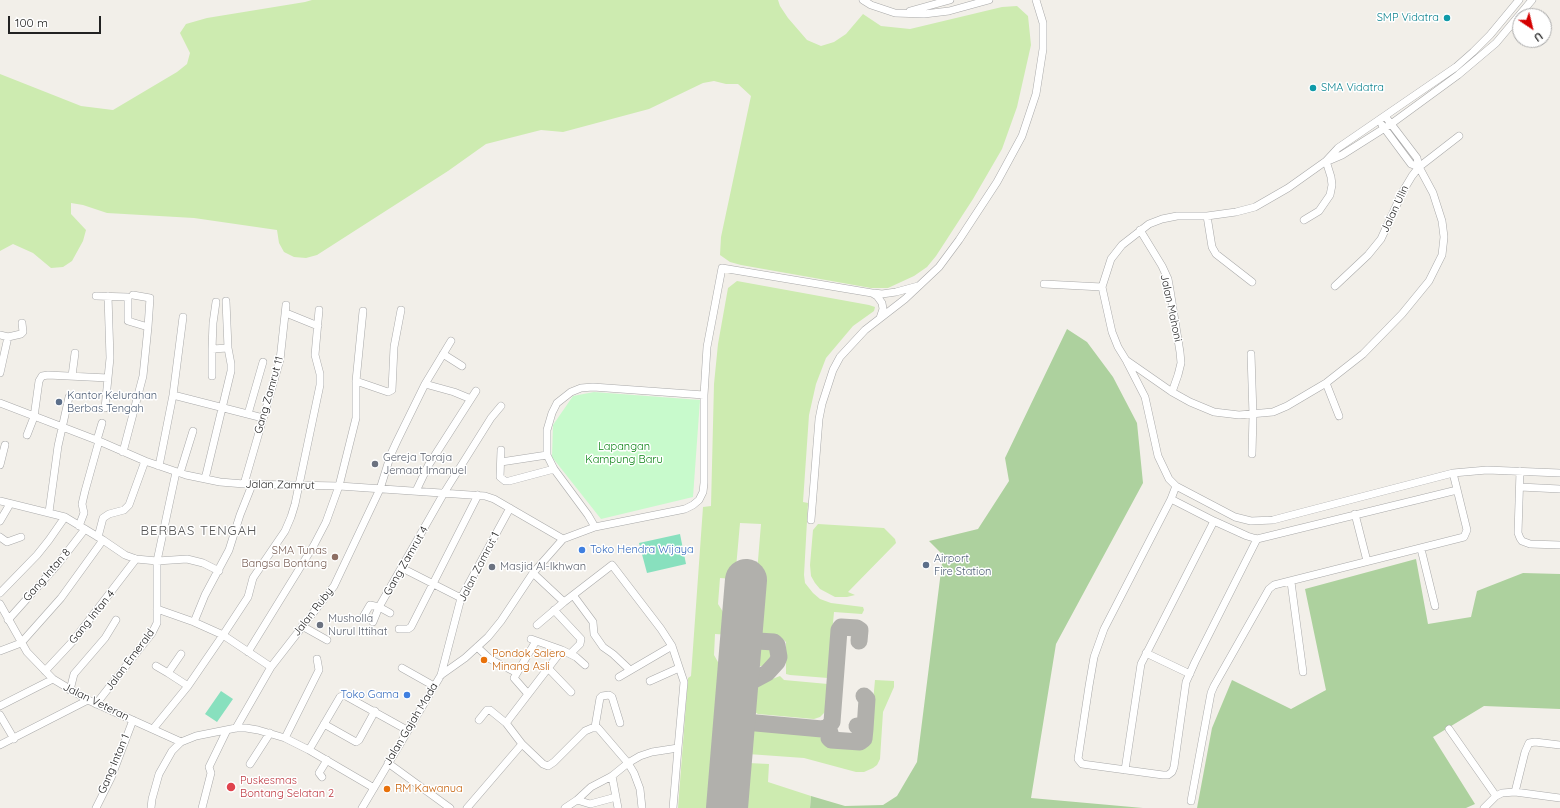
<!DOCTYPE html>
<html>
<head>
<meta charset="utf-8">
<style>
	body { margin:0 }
	#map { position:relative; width:1560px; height:808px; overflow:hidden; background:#f2efe9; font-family:Quicksand,sans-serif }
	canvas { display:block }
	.north { position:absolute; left:1512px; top:8px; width:40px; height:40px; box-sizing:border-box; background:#fff; border:1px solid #a7a7a7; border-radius:50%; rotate:145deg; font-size:11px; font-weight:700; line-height:16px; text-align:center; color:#222 }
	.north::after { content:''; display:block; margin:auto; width:14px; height:18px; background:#d40000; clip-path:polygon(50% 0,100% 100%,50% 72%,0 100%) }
	.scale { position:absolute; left:8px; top:16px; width:93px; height:18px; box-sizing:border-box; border:2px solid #222; border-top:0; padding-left:5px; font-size:12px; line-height:14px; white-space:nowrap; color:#222; -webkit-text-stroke:3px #fff; paint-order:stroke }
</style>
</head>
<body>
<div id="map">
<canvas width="1560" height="808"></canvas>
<div class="north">U</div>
<div class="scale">100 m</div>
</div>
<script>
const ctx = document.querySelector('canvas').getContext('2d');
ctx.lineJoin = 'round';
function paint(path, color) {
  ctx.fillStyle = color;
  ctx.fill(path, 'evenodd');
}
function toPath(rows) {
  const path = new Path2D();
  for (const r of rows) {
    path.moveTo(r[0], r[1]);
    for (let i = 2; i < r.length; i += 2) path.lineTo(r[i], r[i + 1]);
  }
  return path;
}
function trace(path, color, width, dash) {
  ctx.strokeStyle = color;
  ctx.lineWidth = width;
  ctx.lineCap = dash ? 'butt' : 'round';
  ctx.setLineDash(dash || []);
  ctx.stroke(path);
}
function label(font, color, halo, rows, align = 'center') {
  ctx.font = font + ' Quicksand,sans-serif';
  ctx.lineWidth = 3;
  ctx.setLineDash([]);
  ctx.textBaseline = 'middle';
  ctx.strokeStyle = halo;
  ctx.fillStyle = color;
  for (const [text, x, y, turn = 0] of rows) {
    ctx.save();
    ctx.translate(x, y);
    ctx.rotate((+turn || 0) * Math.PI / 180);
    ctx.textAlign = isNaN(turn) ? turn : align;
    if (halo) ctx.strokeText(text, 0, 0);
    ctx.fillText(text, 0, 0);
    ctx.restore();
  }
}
paint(toPath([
	[312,0,778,0,780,6,788,18,807,40,821,46,834,42,846,34,863,14,881,26,910,29,1002,7,1017,6,1028,16,1031,45,1017,107,1002,149,973,199,936,256,927,267,914,276,888,288,871,288,741,265,730,262,720,255,721,237,751,96,738,84,726,84,714,81,703,83,649,109,563,132,541,130,486,144,448,171,317,255,306,258,294,257,284,252,279,243,277,230,194,218,107,213,83,205,71,203,71,214,86,230,83,241,72,261,63,267,51,268,33,253,13,244,0,251,0,74,81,106,113,110,177,72,187,64,190,53,180,33,186,24,207,18,305,2],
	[737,281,869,305,875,307,874,311,853,326,826,358,816,384,809,415,803,502,808,503,804,575,805,583,813,593,820,599,831,603,863,607,864,610,862,614,834,612,828,678,790,675,786,674,786,642,779,636,752,633,761,524,740,523,735,579,720,578,718,604,732,626,731,635,715,634,714,655,727,678,717,808,678,808,688,678,691,676,703,507,711,506,714,384,718,344,728,288],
	[818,524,884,528,895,539,896,543,848,592,855,595,847,597,835,597,820,589,815,583,811,576,810,565,813,530],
	[760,647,765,647,771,651,770,659,763,666,758,666,753,660,754,649],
	[780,676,784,680,828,684,826,711,820,717,814,719,758,714,753,711,746,703,747,692,762,683],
	[875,680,894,681,894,687,883,712,880,759,877,765,873,768,864,772,856,772,804,758,748,754,744,751,743,748,744,735,747,731,757,727,811,731,820,737,823,742,869,746],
	[748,763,769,764,768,782,811,796,810,808,738,808,742,768]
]), '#cdebb0');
paint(toPath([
	[1067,329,1087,342,1113,377,1137,423,1143,483,1056,644,1031,798,1143,808,810,808,811,796,845,806,883,805,897,796,917,762,943,555,929,541,978,529,1009,481,1005,458],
	[1416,559,1428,624,1471,617,1477,591,1523,573,1560,574,1560,709,1484,706,1433,737,1475,804,1466,808,1197,808,1212,728,1232,680,1291,709,1326,690,1305,589]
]), '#add19e');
paint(toPath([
	[594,392,700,400,693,497,601,519,552,457,553,425,573,396]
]), '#c8facc');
paint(toPath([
	[680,534,686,564,647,573,639,543],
	[221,691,233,699,217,722,205,714]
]), '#88e0be');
trace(toPath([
	[737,689,767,673,777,662,779,657,777,645,774,642,741,640],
	[864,696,867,699,865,729],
	[745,722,822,729,828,727,832,722,839,630,841,627,857,628,860,630,859,641],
	[822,729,830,733,829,738,831,740,860,742,864,739,865,729,863,727,857,726],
	[733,732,740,725,745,722,739,717,735,707]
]), '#b1b0ac', 17);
trace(toPath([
	[727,808,746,580]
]), '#b1b0ac', 42);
const minor = toPath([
	[863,0,871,5,895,13,924,14,949,11,989,0],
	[910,11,950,0],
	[1385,116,1417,158,1419,167,1433,193,1442,221,1444,237,1442,255,1429,281,1402,314,1363,354,1326,383,1287,406,1273,412,1239,415,1214,412,1190,402,1172,392,1126,360,1118,347,1112,332,1102,287,1111,259,1122,245,1149,224,1162,219,1177,216,1207,216,1236,212,1255,207,1288,188,1326,161,1338,148,1456,67,1473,52,1490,35,1519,0],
	[1382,125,1411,164,1419,167],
	[1328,161,1342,155,1391,124,1458,75,1496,43,1532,0],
	[1207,216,1212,247,1216,254,1252,282],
	[1304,220,1319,211,1330,195,1332,185,1331,177,1326,161],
	[1140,230,1162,266,1168,279,1170,290,1180,352,1181,363,1178,375,1172,392],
	[1044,284,1102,287],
	[1335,286,1368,255,1381,239,1403,191,1412,176,1419,167,1459,136],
	[874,293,882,294,896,292,918,286],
	[133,295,150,298,148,327],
	[96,296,128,297,128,321,148,327,143,376,123,452],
	[286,313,318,326],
	[0,335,8,337,21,334,23,332,22,323],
	[212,349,213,323,216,302],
	[443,354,462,366],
	[1251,354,1253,415,1252,454],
	[1127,362,1145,397,1158,456,1169,479,1176,486,1235,517,1251,521,1273,520,1288,516,1453,473,1487,470,1560,473],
	[0,373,8,337],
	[72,376,75,353],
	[212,376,212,349,228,348],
	[356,381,388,392,392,390,394,347,401,310],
	[1326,383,1339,416],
	[425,384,454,392,471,399],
	[173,395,263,418],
	[0,403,99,441,145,461,186,475,220,482,244,484,339,486,485,496,494,499,563,539],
	[105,408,110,358,108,296],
	[248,414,263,362],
	[27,435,34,417,39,381,42,376,48,375,108,378],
	[97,440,102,423],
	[501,450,500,477,505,481,509,481,554,469],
	[501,462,547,455],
	[0,465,5,445],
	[159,466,173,395,183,317],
	[1520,471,1518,533,1520,538,1522,541,1530,544,1560,545],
	[180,473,193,431],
	[205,479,231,371,231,364,228,348,226,301],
	[244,484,280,360,286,305],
	[1176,486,1171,499,1214,521,1247,536,1257,539,1457,490],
	[1520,487,1560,489],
	[416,491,428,466,476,391],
	[1171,499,1104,629,1094,657,1089,686,1078,759,1082,764,1163,775,1168,775,1172,772,1174,767,1186,682,1195,662,1257,539],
	[0,501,65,517,103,540],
	[49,512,58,446,69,397],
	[1355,514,1367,561],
	[811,520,819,419,822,404,833,370,840,357,865,330,905,299,939,267,959,240,997,182,1022,136,1036,94,1043,49,1043,23,1036,0],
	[0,521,10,504],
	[79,526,84,513,82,504,85,491,99,441],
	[595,527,588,515,554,469,547,455,547,430,552,413,557,403,571,392,581,388,593,387,704,395],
	[0,537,7,542,21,537],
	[98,537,103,518,109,514,124,510,129,505,145,461],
	[1421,549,1435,606],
	[402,568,461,598],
	[533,573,564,602,612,565,661,629,672,646],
	[1291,582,1303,672],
	[0,593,37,555,49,540,65,517],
	[573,595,593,622,594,634,603,647,613,654,630,670],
	[0,604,27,652,53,679,88,700,181,742],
	[157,609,194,622,223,635,271,667],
	[554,610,581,639,580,644,571,653],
	[363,617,370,605,379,607,444,493,491,418,501,406],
	[8,620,58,564,85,529],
	[194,622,205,595,229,550,240,515,252,485],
	[373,622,379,607,390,613],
	[537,625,564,602],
	[302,626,327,640],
	[399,629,408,629,411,627,478,495],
	[531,639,562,650],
	[477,647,490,659,517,673],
	[0,651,21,643,61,598,103,540,125,555,136,559,157,561,187,559,203,563,219,571],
	[248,652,314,545,326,522,339,486,356,418,356,381,363,311],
	[1146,653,1190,674],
	[181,654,168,673,188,686],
	[585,665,576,657,562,650,506,723,522,744,543,764,548,766,554,762,585,731,592,728,598,728,628,763,634,773,640,789,642,808],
	[156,666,168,673],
	[402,668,434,686],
	[548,668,571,692],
	[45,671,73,641,136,559],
	[441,675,461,598,510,508],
	[650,681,679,668],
	[70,690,74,674,105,638,116,620],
	[528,694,514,678,536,641],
	[96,704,152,633,157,623,157,561,176,472],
	[0,706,53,679],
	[0,715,14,739],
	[479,720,487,710,490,710,506,723],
	[324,724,356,742,359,740,375,711],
	[595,727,600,698,602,696,609,695,612,697,620,723],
	[236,728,271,667,334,586,380,489,391,454,397,441,425,384,451,341],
	[153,729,188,686,223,635,248,597,253,578,285,531,291,517,295,504,320,385,320,374,315,355,319,310],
	[1449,729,1496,796],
	[285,738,319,670,317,659],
	[0,745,88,700],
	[309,750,340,697,344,695,407,730],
	[388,763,450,808],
	[250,764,270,733],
	[1125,770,1141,664,1214,521],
	[612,776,618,808],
	[322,777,319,773,327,760],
	[1515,792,1525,752,1529,743,1535,742,1560,745],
	[577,800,590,804,616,797],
	[1191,801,1211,693,1214,686,1269,589,1274,585,1464,537,1467,530,1453,473],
	[96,808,111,778,133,720],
	[151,808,152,799,159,774,172,751,181,742,196,736,236,728,246,728,258,730,285,738,309,750,374,788],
	[202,808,211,773,209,767,227,730],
	[362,808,441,675,465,658,488,637,501,621,533,573,563,539,595,527,685,509,693,505,699,500,703,492,704,483,704,395,707,347,722,268,872,293,877,296,882,303,883,309,880,318],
	[467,808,522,744],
	[565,808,577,800,591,787,612,776,628,763,640,756,652,752,678,748,684,682,672,646,619,677],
	[673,808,678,748],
	[1484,808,1496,796,1502,793,1515,792,1560,798]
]);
trace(minor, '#a9a9a9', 8);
trace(minor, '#fff', 7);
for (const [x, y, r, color] of [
	[1447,18,4,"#0f9aa8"],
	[1313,88,4,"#0f9aa8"],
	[59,402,4,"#5c6f8a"],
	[375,464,4,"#6b7280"],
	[582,550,4,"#3f7fe0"],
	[335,557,4,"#8d6e63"],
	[926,565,4,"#5c6f8a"],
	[492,567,4,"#6b7280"],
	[320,625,4,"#6b7280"],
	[484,660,4,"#e8710a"],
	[407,695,4,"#3f7fe0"],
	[231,787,5,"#e0444e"],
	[387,789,4,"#e8710a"]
]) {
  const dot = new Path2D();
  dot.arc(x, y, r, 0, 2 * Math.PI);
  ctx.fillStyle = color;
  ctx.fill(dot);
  trace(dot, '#fff', 1.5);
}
label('11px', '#0d838f', '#fff', [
	["SMP Vidatra",1439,18],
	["SMA Vidatra",1321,88,"left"]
], 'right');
label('11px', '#222', '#fff', [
	["Jalan Ulin",1395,209,-65],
	["Jalan Mahoni",1171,308,78],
	["Gang Zamrut 11",269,395,-74],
	["Jalan Zamrut",280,485,1],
	["Gang Zamrut 4",406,561,-60],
	["Jalan Zamrut 1",479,567,-63],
	["Gang Intan 8",47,575,-49],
	["Jalan Ruby",313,612,-52],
	["Gang Intan 4",92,617,-51],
	["Jalan Emerald",130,660,-53],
	["Jalan Veteran",96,702,26],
	["Jalan Gajah Mada",411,724,-59],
	["Gang Intan 1",114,764,-67]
]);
label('11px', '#4e5e75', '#fff', [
	["Kantor Kelurahan",67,396],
	["Berbas Tengah",67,409],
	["Airport",934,559],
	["Fire Station",934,572]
], 'left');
label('11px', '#0c8416', '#fff', [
	["Lapangan",624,447],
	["Kampung Baru",624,460]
]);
label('11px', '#5b616d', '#fff', [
	["Gereja Toraja",383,458],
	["Jemaat Imanuel",383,471],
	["Masjid Al-Ikhwan",500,567],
	["Musholla",328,619],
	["Nurul Ittihat",328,632]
], 'left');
label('11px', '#366cbe', '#fff', [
	["Toko Hendra Wijaya",590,550],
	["Toko Gama",399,695,"right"]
], 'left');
label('11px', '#785e54', '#fff', [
	["SMA Tunas",327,551],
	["Bangsa Bontang",327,564]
], 'right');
label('11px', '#c56008', '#fff', [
	["Pondok Salero",492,654],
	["Minang Asli",492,667],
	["RM Kawanua",395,789]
], 'left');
label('11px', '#be3a42', '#fff', [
	["Puskesmas",240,781],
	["Bontang Selatan 2",240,794]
], 'left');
ctx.letterSpacing = '1px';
label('13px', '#555', '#fff', [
	["BERBAS TENGAH",199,531]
]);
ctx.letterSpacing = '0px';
</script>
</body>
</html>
